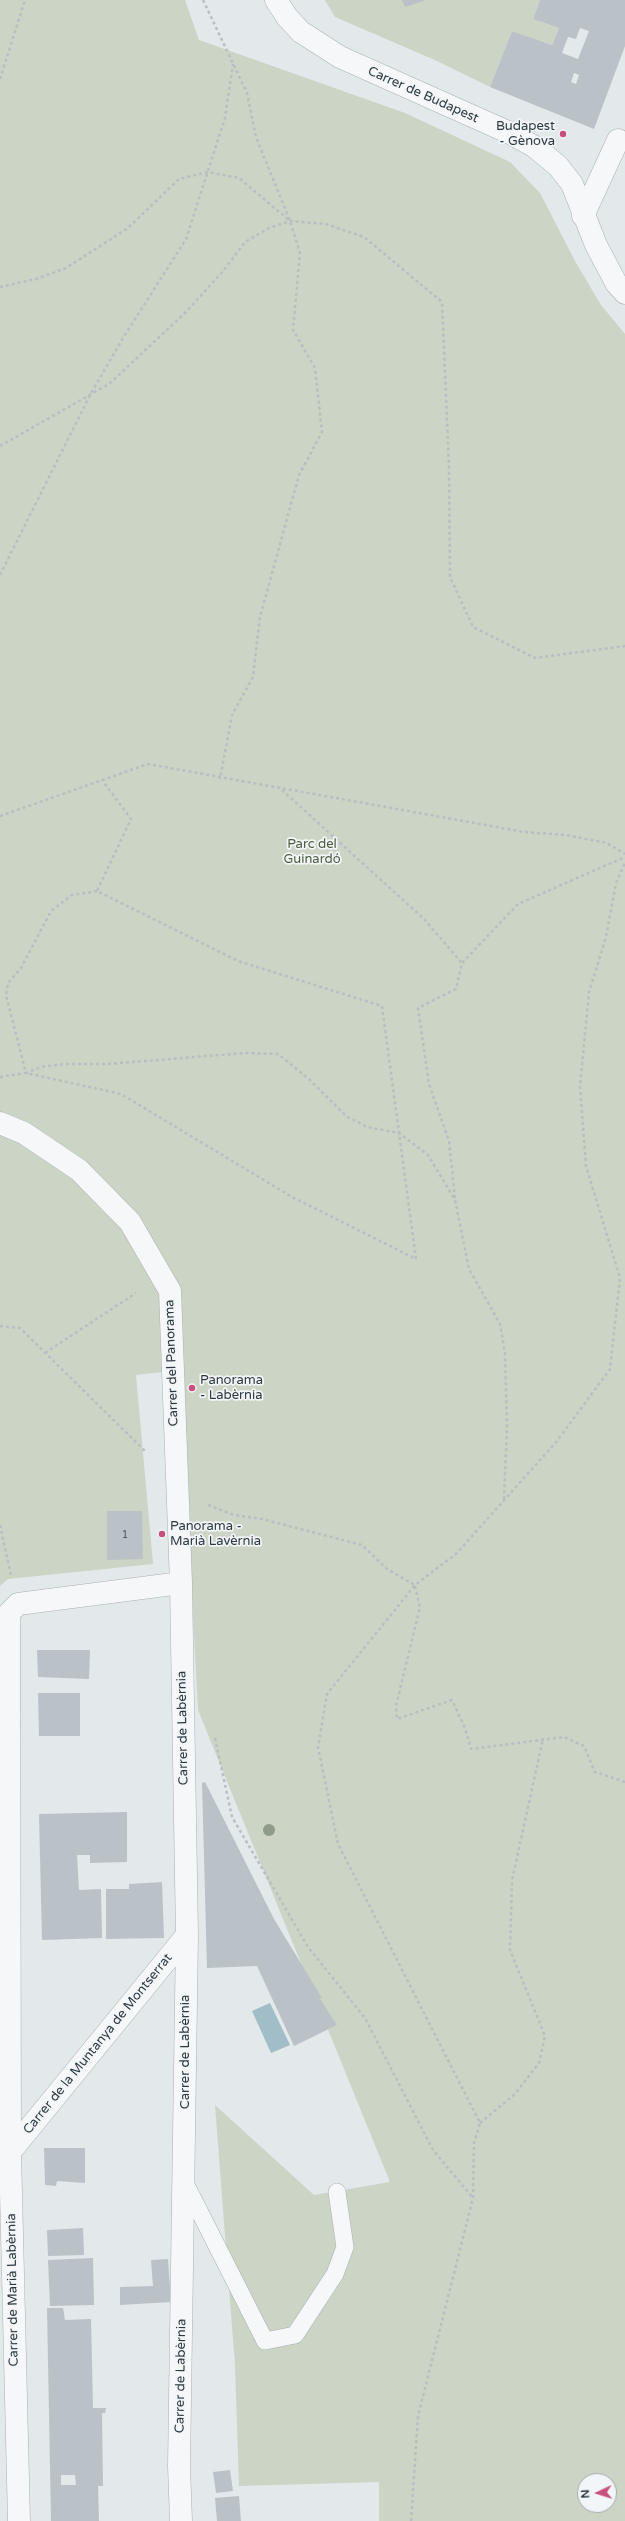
<!DOCTYPE html>
<html>
<head>
<meta charset="utf-8">
<style>
	body { margin:0 }
	#map { position:relative; width:625px; height:2521px; overflow:hidden; background:#e3e8ea; font-family:"Varela Round",sans-serif }
	canvas { display:block }
	.north { position:absolute; left:577px; top:2473px; width:40px; height:40px; box-sizing:border-box; background:#f3f6f8; border:1px solid #a3aaaf; border-radius:50%; rotate:266deg; font-size:11px; font-weight:700; line-height:16px; text-align:center; color:#2c3942 }
	.north::after { content:''; display:block; margin:auto; width:14px; height:18px; background:#c7507f; clip-path:polygon(50% 0,100% 100%,50% 72%,0 100%) }
</style>
</head>
<body>
<div id="map">
<canvas width="625" height="2521"></canvas>
<div class="north">N</div>
</div>
<script>
const ctx = document.querySelector('canvas').getContext('2d');
ctx.lineJoin = 'round';
function paint(path, color) {
  ctx.fillStyle = color;
  ctx.fill(path, 'evenodd');
}
function toPath(rows) {
  const path = new Path2D();
  for (const r of rows) {
    path.moveTo(r[0], r[1]);
    for (let i = 2; i < r.length; i += 2) path.lineTo(r[i], r[i + 1]);
  }
  return path;
}
function trace(path, color, width, dash) {
  ctx.strokeStyle = color;
  ctx.lineWidth = width;
  ctx.lineCap = dash ? 'butt' : 'round';
  ctx.setLineDash(dash || []);
  ctx.stroke(path);
}
function label(font, color, halo, rows, align = 'center') {
  ctx.font = font + ' "Varela Round",sans-serif';
  ctx.lineWidth = 3.5;
  ctx.setLineDash([]);
  ctx.textBaseline = 'middle';
  ctx.strokeStyle = halo;
  ctx.fillStyle = color;
  for (const [text, x, y, turn = 0] of rows) {
    ctx.save();
    ctx.translate(x, y);
    ctx.rotate((+turn || 0) * Math.PI / 180);
    ctx.textAlign = isNaN(turn) ? turn : align;
    if (halo) ctx.strokeText(text, 0, 0);
    ctx.fillText(text, 0, 0);
    ctx.restore();
  }
}
paint(toPath([
	[0,0,185,0,199,40,405,113,510,162,540,193,575,261,601,305,625,334,625,2521,379,2521,379,2482,239,2486,235,2365,215,2105,314,2195,390,2182,198,1710,180,1370,136,1375,153,1564,8,1579,0,1586],
	[585,2481,609,2481,609,2505,585,2505],
	[325,0,540,0,533,19,559,28,552,45,512,31,490,87,437,61,335,17]
]), '#ccd4c5');
paint(toPath([
	[270,2003,290,2045,271,2053,252,2011]
]), '#a0bdc8');
paint(toPath([
	[402,0,423,0,424,1,405,7],
	[540,0,625,0,625,46,594,129,490,87,512,31,552,45,559,28,533,19],
	[580,28,589,31,578,59,562,53,568,37,576,39],
	[574,73,579,75,576,84,571,82],
	[107,1511,142,1511,143,1559,107,1560],
	[37,1650,90,1650,89,1679,38,1677],
	[38,1693,80,1693,80,1736,39,1736],
	[205,1782,274,1919,322,1998,320,1999,337,2025,294,2046,257,1966,207,1968,202,1783],
	[127,1812,127,1862,90,1863,90,1855,77,1855,79,1890,101,1889,102,1938,42,1940,39,1814],
	[162,1882,164,1938,106,1939,106,1889,129,1889,129,1884],
	[44,2148,85,2148,85,2183,57,2181,56,2186,45,2185],
	[83,2228,84,2255,48,2256,47,2230],
	[93,2258,94,2305,50,2306,48,2260],
	[168,2259,171,2302,120,2305,120,2287,153,2286,151,2260],
	[47,2308,63,2308,65,2320,91,2319,93,2408,106,2408,105,2413,102,2413,103,2486,98,2486,99,2521,51,2521],
	[61,2475,75,2475,76,2485,61,2485],
	[230,2470,233,2491,216,2493,213,2472],
	[239,2496,241,2521,217,2521,215,2498]
]), '#bac2c7');
const lane = toPath([
	[185,2183,265,2341,295,2335,335,2274,345,2247,337,2192]
]);
const street = toPath([
	[276,0,287,17,301,32,340,57,510,133,535,147,558,166,572,184,596,245,616,283,625,293],
	[583,216,618,140],
	[0,1123,24,1133,79,1170,130,1222,170,1291,181,1583,187,1935,179,2466,181,2521],
	[10,2152,187,1935],
	[19,2521,10,2152,9,1613,18,1604,181,1583]
]);
trace(lane, '#a8b0b4', 18);
trace(street, '#a8b0b4', 23);
trace(toPath([
	[203,0,247,93,256,137,290,221,300,253,293,330,315,368,322,432,299,475,260,617,253,677,232,715,220,779],
	[0,79,25,0],
	[0,287,36,279,66,268,128,228,179,179,208,172,239,178,290,221],
	[0,446,109,384,186,312,224,270,245,242,269,228,290,221,326,224,364,237,442,302,449,467,450,577,473,627,535,658,625,646],
	[0,575,90,395,123,338,186,239,225,118,233,64],
	[282,790,424,919,462,963],
	[0,816,148,764,524,832,566,835,607,843,625,854],
	[97,891,72,895,51,911,21,968,8,983,6,995,26,1073,41,1067,65,1064,108,1064,245,1053,278,1054,310,1080,346,1116,367,1127,399,1133,428,1155,455,1200,469,1269,500,1324,505,1353,507,1427,504,1500],
	[0,1077,26,1073,121,1094,292,1197,416,1259,382,1006,238,961,97,891,131,819,102,780],
	[455,1198,449,1141,429,1084,418,1008,456,989,462,963,518,904,625,857],
	[0,1326,20,1328,145,1451],
	[45,1353,136,1293],
	[208,1505,234,1515,262,1519,362,1545,387,1569,415,1585],
	[0,1525,11,1576],
	[415,1586,420,1607,396,1706,397,1719,452,1700,465,1728,471,1749,564,1737,584,1746,595,1772,625,1782],
	[215,1738,232,1817,308,1947,365,2018,433,2150,473,2198],
	[480,2123,515,2094,539,2063,545,2036,510,1950,512,1880,543,1739],
	[411,2521,418,2416,473,2198,474,2143,480,2123,338,1844,318,1747,327,1694,415,1585,457,1553,557,1441,610,1369,620,1278,586,1166,580,1086,589,992,606,937,616,883,625,863]
]), '#b9bec2', 2.5, [3, 3]);
trace(lane, '#f6f7f9', 17);
trace(street, '#f6f7f9', 22);
ctx.fillStyle = '#8e9c89';
for (const [x, y] of [
	[269,1830]
]) {
  ctx.beginPath();
  ctx.arc(x, y, 6, 0, 2 * Math.PI);
  ctx.fill();
}
for (const [x, y, r, color] of [
	[563,134,4,"#c7507f"],
	[192,1388,4,"#c7507f"],
	[162,1534,4,"#c7507f"]
]) {
  const dot = new Path2D();
  dot.arc(x, y, r, 0, 2 * Math.PI);
  ctx.fillStyle = color;
  ctx.fill(dot);
  trace(dot, '#f3f6f8', 1.5);
}
label('11px', '#505b63', null, [
	["1",125,1535]
]);
label('13px', '#2c3942', '#f3f6f8', [
	["Carrer de Budapest",423,95,24],
	["Carrer del Panorama",172,1363,-92],
	["Carrer de Labèrnia",183,1728,-91],
	["Carrer de la Muntanya de Montserrat",98,2044,-51],
	["Carrer de Labèrnia",186,2052,-90],
	["Carrer de Marià Labèrnia",13,2290,-91],
	["Carrer de Labèrnia",181,2376,-89]
]);
label('13px', '#2c3942', '#f3f6f8', [
	["Budapest",555,127,"right"],
	["- Gènova",555,142,"right"],
	["Panorama",200,1381],
	["- Labèrnia",200,1396],
	["Panorama -",170,1527],
	["Marià Lavèrnia",170,1542]
], 'left');
label('13px', '#495d3a', '#f3f6f8', [
	["Parc del",312,845],
	["Guinardó",312,860]
]);
</script>
</body>
</html>
